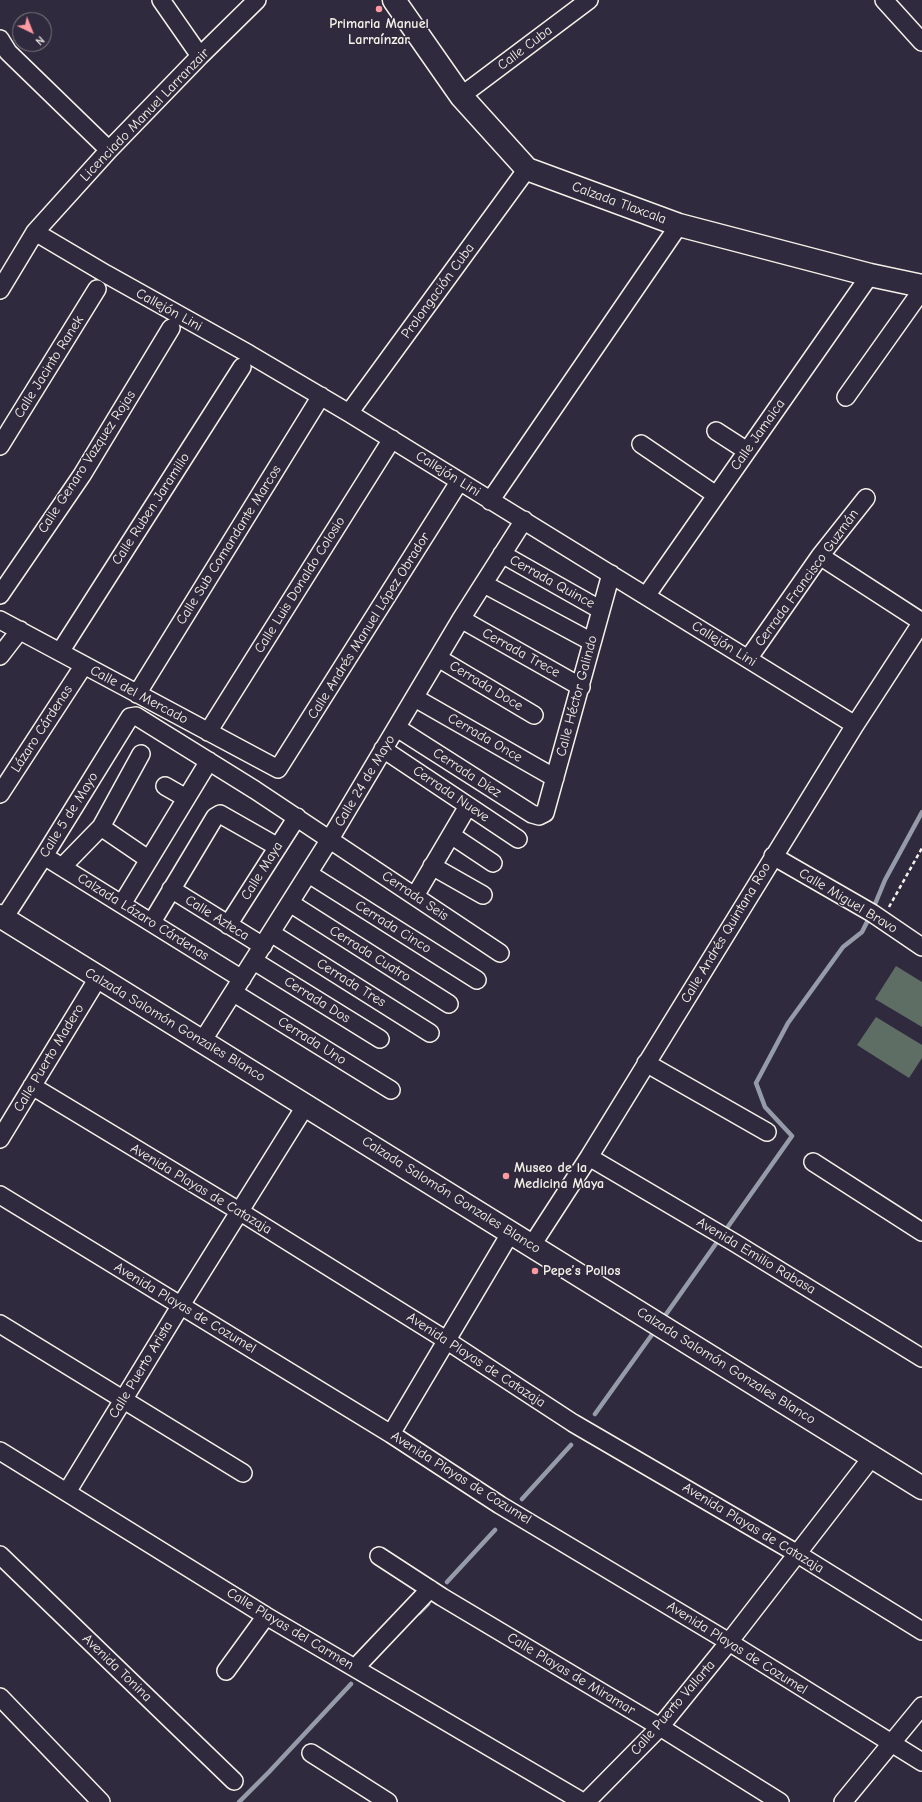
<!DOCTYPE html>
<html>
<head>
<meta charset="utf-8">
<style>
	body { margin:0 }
	#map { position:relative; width:922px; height:1802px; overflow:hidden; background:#2f2a3d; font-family:"Comic Neue",sans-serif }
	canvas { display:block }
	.north { position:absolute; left:12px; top:12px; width:40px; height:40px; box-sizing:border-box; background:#2f2a3d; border:1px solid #7e7a81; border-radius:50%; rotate:137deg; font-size:11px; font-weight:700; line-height:16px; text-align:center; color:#f4f1e8 }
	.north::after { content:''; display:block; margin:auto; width:14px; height:18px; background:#ff9aa2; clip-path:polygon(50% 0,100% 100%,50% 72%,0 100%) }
</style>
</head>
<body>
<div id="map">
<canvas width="922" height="1802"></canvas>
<div class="north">N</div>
</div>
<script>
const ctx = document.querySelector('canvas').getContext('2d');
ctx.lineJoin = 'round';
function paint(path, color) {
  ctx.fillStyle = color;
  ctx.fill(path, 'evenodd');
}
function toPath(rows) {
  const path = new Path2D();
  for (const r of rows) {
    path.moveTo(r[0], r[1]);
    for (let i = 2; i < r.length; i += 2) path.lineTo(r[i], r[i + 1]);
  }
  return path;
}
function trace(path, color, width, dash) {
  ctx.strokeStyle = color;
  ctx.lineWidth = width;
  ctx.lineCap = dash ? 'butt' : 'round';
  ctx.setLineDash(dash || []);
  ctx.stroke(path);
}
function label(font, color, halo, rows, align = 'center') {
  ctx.font = font + ' "Comic Neue",sans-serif';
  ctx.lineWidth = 3;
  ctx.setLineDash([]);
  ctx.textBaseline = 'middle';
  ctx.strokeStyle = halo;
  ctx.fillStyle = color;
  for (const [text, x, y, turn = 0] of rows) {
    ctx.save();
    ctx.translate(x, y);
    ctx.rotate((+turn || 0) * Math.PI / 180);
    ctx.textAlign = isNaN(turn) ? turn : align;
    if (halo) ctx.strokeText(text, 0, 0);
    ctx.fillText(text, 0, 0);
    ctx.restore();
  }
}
paint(toPath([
	[896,966,922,982,922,1027,875,999],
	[876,1017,922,1045,922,1058,909,1078,857,1045]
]), '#5f6e65');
trace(toPath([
	[873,909,885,880,922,812],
	[662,1320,792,1136,765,1107,756,1083,788,1023,843,947,862,932,870,916],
	[595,1414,656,1329],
	[522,1499,571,1445],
	[447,1582,495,1530],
	[419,1613,428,1604],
	[239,1802,269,1772,351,1684]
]), '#959ba9', 4.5);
const minor = toPath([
	[161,0,200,56],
	[884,0,922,42],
	[0,39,8,52,109,150],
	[461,96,589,0],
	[35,232,106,274,249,354,349,413,855,725],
	[0,290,35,232,109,150,200,56,257,0],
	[846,397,922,290],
	[349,413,527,169],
	[716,431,747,451],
	[641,444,716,495],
	[0,446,97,289],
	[490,501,679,225],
	[502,554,601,610],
	[820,556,922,622],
	[484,584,592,642],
	[0,595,82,475,171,328],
	[646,596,870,275],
	[461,619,581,687],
	[0,620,278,769,459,482],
	[60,652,242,367],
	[0,656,20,630],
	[438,658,534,715],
	[748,659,820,556,866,498],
	[137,694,321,396],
	[415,698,555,778],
	[397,728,532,814,539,816,545,813,611,574],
	[208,732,392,439],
	[383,749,518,839],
	[165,786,186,798],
	[0,794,84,665],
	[101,827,148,859],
	[451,835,493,863],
	[44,856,242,979],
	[773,856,872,913,922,947],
	[432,866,483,895],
	[62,867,101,827,141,754],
	[309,874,477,980],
	[171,889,263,946],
	[415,896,468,806],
	[290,903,449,1004],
	[122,904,209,761],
	[4,918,44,856,130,717,136,716,255,790,500,953],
	[152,922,215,817,220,814,278,847],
	[228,925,297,817],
	[271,933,430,1033],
	[254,961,380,1039],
	[234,993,391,1090],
	[203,1040,330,839,461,619,524,520],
	[646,1063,767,1132],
	[32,1086,239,1211,446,1340,573,1423,796,1553,922,1631],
	[0,1139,98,978],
	[589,1157,735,1243,922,1358],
	[813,1162,922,1232],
	[0,1195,391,1434,500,1505,729,1642,922,1762],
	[532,1245,589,1157,855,725,922,622],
	[0,1324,243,1473],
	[391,1434,511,1232],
	[0,1451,266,1616,583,1802],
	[67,1492,181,1305,306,1105],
	[0,1555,234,1781],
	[379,1556,442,1597,660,1727,780,1802],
	[355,1668,430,1589],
	[226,1671,266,1616],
	[0,1697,101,1802],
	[311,1753,388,1802],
	[586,1802,660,1727,729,1642,872,1457],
	[843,1802,922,1706]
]);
const tertiary = toPath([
	[0,916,922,1488]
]);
const secondary = toPath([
	[394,0,461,96,527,169,679,225,870,275,922,286]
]);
trace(minor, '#f4f1e8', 20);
trace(tertiary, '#f4f1e8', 25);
trace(secondary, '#f4f1e8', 25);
trace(toPath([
	[889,907,922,848]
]), '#f4f1e8', 2.5, [4, 3]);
trace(minor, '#2f2a3d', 17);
trace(tertiary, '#2f2a3d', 22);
trace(secondary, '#2f2a3d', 22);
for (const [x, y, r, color] of [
	[379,9,4,"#ff9aa2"],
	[506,1176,4,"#ff9aa2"],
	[535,1271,4,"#ff9aa2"]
]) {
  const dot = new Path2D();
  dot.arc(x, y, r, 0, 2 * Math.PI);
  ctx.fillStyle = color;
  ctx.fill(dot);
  trace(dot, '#2f2a3d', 1.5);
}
label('bold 14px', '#f4f1e8', '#2f2a3d', [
	["Primaria Manuel",379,24,"center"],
	["Larraínzar",379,40,"center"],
	["Museo de la",514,1168],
	["Medicina Maya",514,1184],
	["Pepe’s Pollos",543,1271]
], 'left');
label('14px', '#f4f1e8', '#2f2a3d', [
	["Calle Cuba",525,48,-37],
	["Licenciado Manuel Larranzair",145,115,-46],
	["Calzada Tlaxcala",619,203,20],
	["Prolongación Cuba",438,291,-54],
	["Callejón Lini",169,310,29],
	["Calle Jacinto Ranek",49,367,-58],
	["Calle Jamaica",758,435,-55],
	["Calle Genaro Vazquez Rojas",87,462,-57],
	["Callejón Lini",448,474,32],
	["Calle Ruben Jaramillo",151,509,-57],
	["Calle Sub Comandante Marcos",229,545,-58],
	["Cerrada Francisco Guzmán",807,578,-54],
	["Cerrada Quince",552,582,29],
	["Calle Luis Donaldo Colosio",300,585,-58],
	["Calle Andrés Manuel López Obrador",369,626,-58],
	["Callejón Lini",724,644,32],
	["Cerrada Trece",521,653,29],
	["Cerrada Doce",486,686,31],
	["Calle del Mercado",139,695,28],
	["Calle Héctor Galindo",577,696,-75],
	["Lázaro Cárdenas",42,729,-57],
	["Cerrada Once",485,738,30],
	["Cerrada Diez",467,773,33],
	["Calle 24 de Mayo",365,781,-59],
	["Cerrada Nueve",451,794,34],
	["Calle 5 de Mayo",69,815,-58],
	["Calle Maya",262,871,-58],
	["Cerrada Seis",415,896,34],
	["Calle Miguel Bravo",848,901,31],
	["Calzada Lázaro Cárdenas",143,917,32],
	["Calle Azteca",217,918,32],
	["Cerrada Cinco",393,927,32],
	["Calle Andrés Quintana Roo",726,933,-59],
	["Cerrada Cuatro",370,954,32],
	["Cerrada Tres",351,983,32],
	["Cerrada Dos",317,1000,32],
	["Calzada Salomón Gonzales Blanco",175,1025,31],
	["Cerrada Uno",312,1041,32],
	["Calle Puerto Madero",49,1058,-59],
	["Avenida Playas de Catazaja",201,1189,31],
	["Calzada Salomón Gonzales Blanco",451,1195,32],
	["Avenida Emilio Rabasa",756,1256,31],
	["Avenida Playas de Cozumel",185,1308,31],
	["Avenida Playas de Catazaja",476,1360,33],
	["Calzada Salomón Gonzales Blanco",726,1366,32],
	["Calle Puerto Arista",141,1370,-59],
	["Avenida Playas de Cozumel",461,1478,32],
	["Avenida Playas de Catazaja",753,1528,31],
	["Calle Playas del Carmen",290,1629,31],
	["Avenida Playas de Cozumel",737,1648,32],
	["Avenida Tonina",117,1668,44],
	["Calle Playas de Miramar",571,1674,31],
	["Calle Puerto Vallarta",673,1708,-49]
]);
</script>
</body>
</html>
